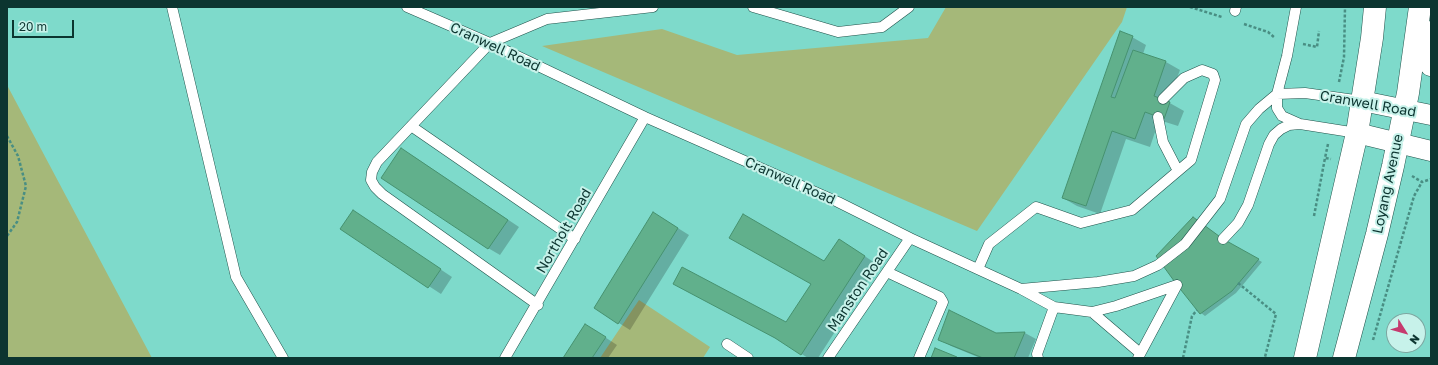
<!DOCTYPE html>
<html>
<head>
<meta charset="utf-8">
<style>
	body { margin:0 }
	#map { position:relative; width:1438px; height:365px; overflow:hidden; background:#7edacb; font-family:"Golos Text",sans-serif }
	canvas { display:block }
	.frame { position:absolute; inset:0; border:8px solid #0c3530; pointer-events:none }
	.north { position:absolute; left:1386px; top:313px; width:40px; height:40px; box-sizing:border-box; background:#c7f2ea; border:1px solid #7ca6a0; border-radius:50%; rotate:127deg; font-size:11px; font-weight:700; line-height:16px; text-align:center; color:#0c3530 }
	.north::after { content:''; display:block; margin:auto; width:14px; height:18px; background:#c63a6e; clip-path:polygon(50% 0,100% 100%,50% 72%,0 100%) }
	.scale { position:absolute; left:12px; top:20px; width:62px; height:18px; box-sizing:border-box; border:2px solid #0c3530; border-top:0; padding-left:5px; font-size:12px; line-height:14px; white-space:nowrap; color:#0c3530; -webkit-text-stroke:3px #c7f2ea; paint-order:stroke }
</style>
</head>
<body>
<div id="map">
<canvas width="1438" height="365"></canvas>
<div class="frame"></div>
<div class="north">N</div>
<div class="scale">20 m</div>
</div>
<script>
const ctx = document.querySelector('canvas').getContext('2d');
ctx.lineJoin = 'round';
function paint(path, color) {
  ctx.fillStyle = color;
  ctx.fill(path, 'evenodd');
}
function toPath(rows) {
  const path = new Path2D();
  for (const r of rows) {
    path.moveTo(r[0], r[1]);
    for (let i = 2; i < r.length; i += 2) path.lineTo(r[i], r[i + 1]);
  }
  return path;
}
function trace(path, color, width, dash) {
  ctx.strokeStyle = color;
  ctx.lineWidth = width;
  ctx.lineCap = dash ? 'butt' : 'round';
  ctx.setLineDash(dash || []);
  ctx.stroke(path);
}
function label(font, color, halo, rows, align = 'center') {
  ctx.font = font + ' "Golos Text",sans-serif';
  ctx.lineWidth = 4;
  ctx.setLineDash([]);
  ctx.textBaseline = 'middle';
  ctx.strokeStyle = halo;
  ctx.fillStyle = color;
  for (const [text, x, y, turn = 0] of rows) {
    ctx.save();
    ctx.translate(x, y);
    ctx.rotate((+turn || 0) * Math.PI / 180);
    ctx.textAlign = isNaN(turn) ? turn : align;
    if (halo) ctx.strokeText(text, 0, 0);
    ctx.fillText(text, 0, 0);
    ctx.restore();
  }
}
paint(toPath([
	[946,7,1127,7,1122,22,977,231,542,46,662,29,737,55,928,38],
	[7,85,152,358,7,358],
	[639,300,710,347,703,358,600,358]
]), '#a5b879');
paint(toPath([
	[1132,37,1146,45,1143,54,1166,62,1180,70,1168,102,1184,111,1178,126,1159,120,1150,147,1126,139,1100,214,1077,206,1063,198],
	[413,156,519,227,500,255,488,248],
	[353,211,452,277,441,294,341,229],
	[665,220,689,235,630,330,595,308],
	[1227,242,1262,262,1236,293,1205,316,1201,313],
	[854,249,878,265,818,358,808,358,781,341,674,284,787,323,825,262],
	[597,332,617,345,608,358,564,358],
	[1025,333,1036,339,1028,358,980,358,951,346,939,339]
]), '#0003');
const building = toPath([
	[1120,31,1133,36,1111,97,1115,98,1133,50,1166,61,1154,96,1170,102,1164,119,1145,112,1135,139,1112,131,1086,206,1062,198,1120,31],
	[401,148,508,220,488,249,381,178,401,148],
	[353,210,441,269,428,288,340,229,353,210],
	[653,212,678,228,618,324,594,308,653,212],
	[743,214,824,261,839,239,865,256,801,355,775,338,673,284,682,267,786,322,811,284,729,238,743,214],
	[1193,217,1223,239,1259,259,1232,291,1200,314,1177,285,1156,256,1193,217],
	[949,310,996,333,1025,332,1014,358,983,358,938,340,949,310],
	[585,324,606,337,592,358,563,358,585,324],
	[935,348,957,357,956,358,931,358,935,348]
]);
paint(building, '#61b08c');
trace(building, '#46916f', 1);
const service = toPath([
	[172,7,236,277,283,358],
	[407,7,490,43,645,117,838,202,910,238,1021,289,1054,307,1092,312,1116,306,1177,285],
	[753,7,838,32,882,27,909,7],
	[1296,7,1287,56,1277,94,1277,108,1282,116,1300,124],
	[1235,11,1236,7],
	[1158,117,1163,142,1178,171,1191,160,1215,80,1213,74,1202,70,1184,78,1163,99],
	[411,126,575,239],
	[1223,239,1238,223,1248,205,1269,144,1274,135,1281,129,1289,125,1300,124,1357,133],
	[978,269,989,244,1036,207,1081,223,1132,210,1178,171],
	[887,272,940,297,943,302,919,358],
	[1021,289,1098,282,1134,276,1158,265,1185,244,1220,199,1246,124,1259,109,1277,94,1305,93,1362,101],
	[538,305,382,194,375,187,371,180,372,172,377,162,490,43,547,19,653,7],
	[1092,312,1140,353],
	[727,344,748,358],
	[505,358,645,117],
	[828,358,910,238],
	[1038,358,1037,354,1054,307],
	[1138,358,1177,285]
]);
const minor = toPath([
	[1362,101,1431,115],
	[1357,133,1431,151]
]);
const primary = toPath([
	[1422,29,1426,55,1431,65],
	[1305,358,1357,133,1372,38,1375,7],
	[1344,358,1377,234,1393,166,1408,93,1420,7]
]);
trace(service, '#20524a', 11);
trace(minor, '#20524a', 21);
trace(primary, '#20524a', 23);
trace(toPath([
	[1190,7,1222,17],
	[1244,24,1268,32,1275,38],
	[1303,44,1317,47,1319,31],
	[1339,82,1344,57,1345,7],
	[7,136,18,156,26,186,17,222,7,236],
	[1328,144,1325,158,1331,159],
	[1412,176,1422,182,1431,179],
	[1314,216,1325,158],
	[1238,283,1276,314,1265,357],
	[1373,340,1414,196,1422,182],
	[1183,358,1192,316,1197,310]
]), '#498e83', 2.5, [3, 2]);
trace(service, '#fff', 10);
trace(minor, '#fff', 20);
trace(primary, '#fff', 22);
label('14px', '#0c3530', '#c7f2ea', [
	["Cranwell Road",495,47,25],
	["Cranwell Road",1368,104,10],
	["Cranwell Road",790,181,24],
	["Loyang Avenue",1388,184,-78],
	["Northolt Road",564,231,-60],
	["Manston Road",858,290,-56]
]);
</script>
</body>
</html>
